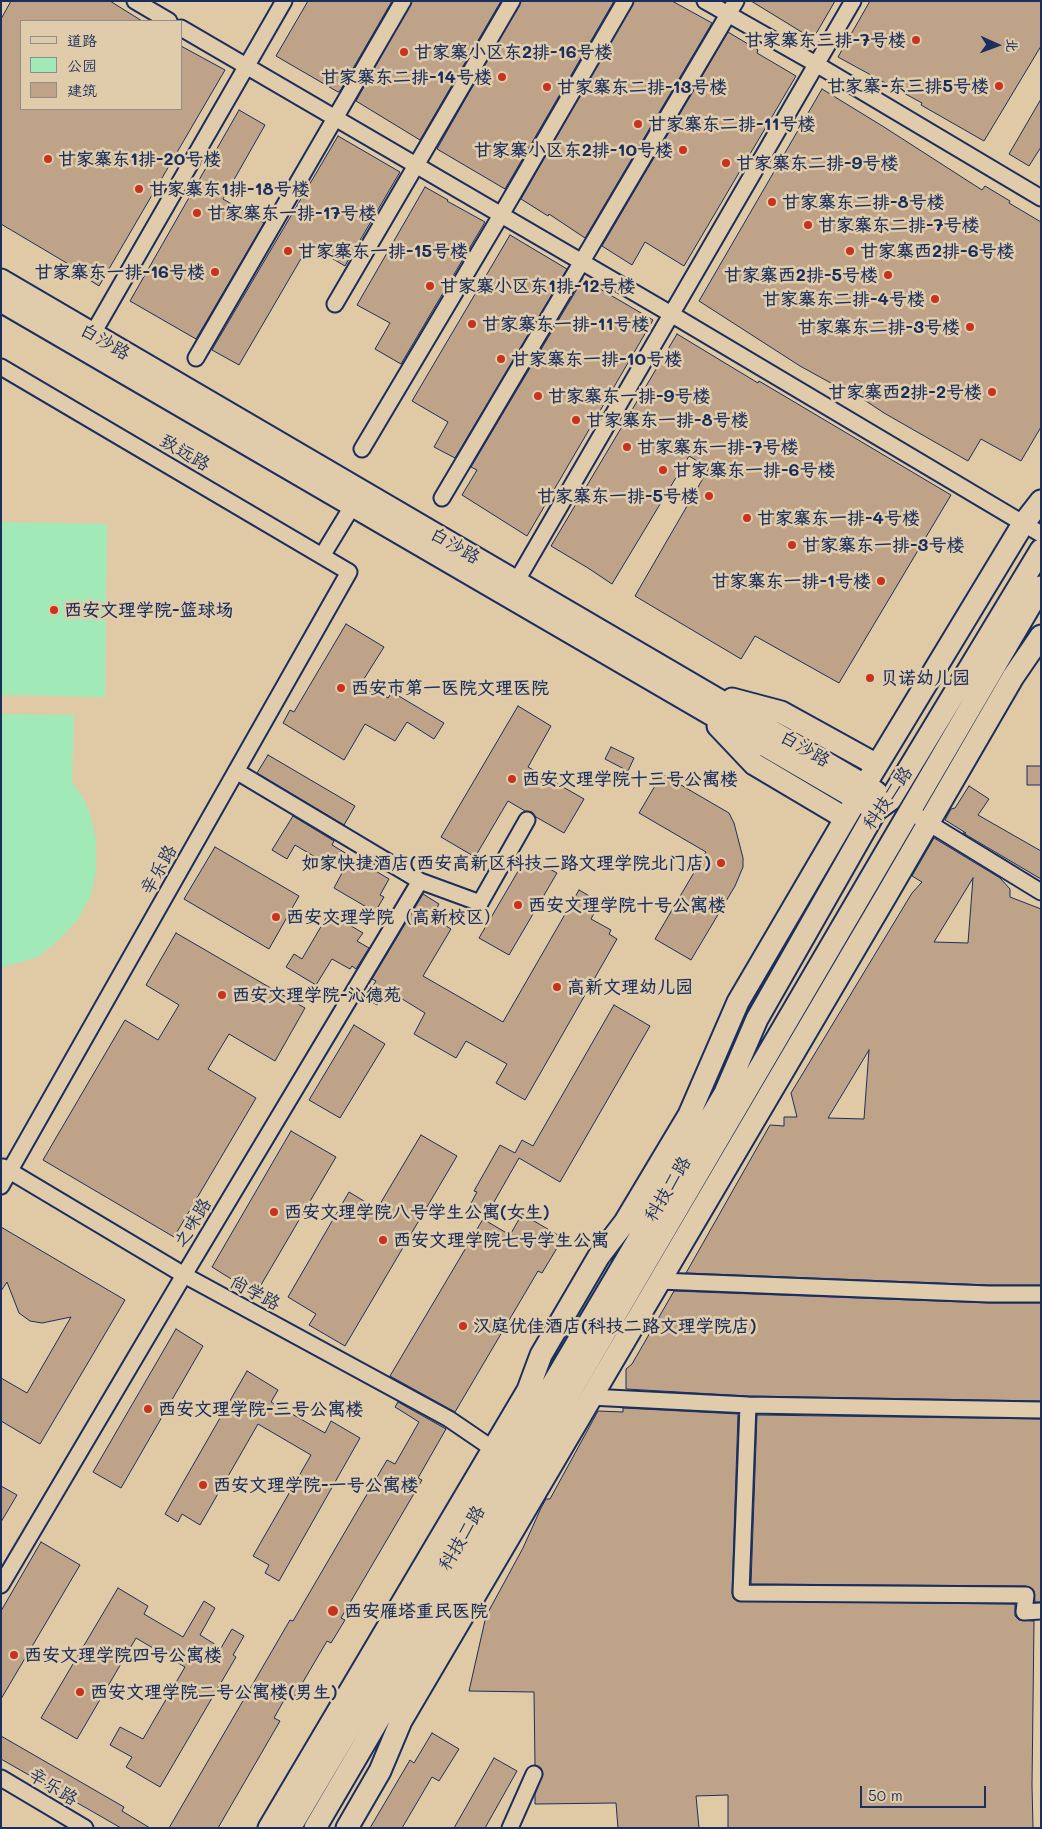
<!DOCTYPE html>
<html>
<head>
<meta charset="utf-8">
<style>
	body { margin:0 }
	#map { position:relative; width:1042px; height:1829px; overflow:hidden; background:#e0c9a5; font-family:Mali,"LXGW WenKai TC",sans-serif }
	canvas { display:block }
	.frame { position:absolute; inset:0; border:2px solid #1b2f5e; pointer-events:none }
	.legend { position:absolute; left:20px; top:20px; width:162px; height:90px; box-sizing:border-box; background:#e0ccaa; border:1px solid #918d8c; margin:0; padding:6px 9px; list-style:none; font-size:15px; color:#1b2f5e }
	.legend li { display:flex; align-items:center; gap:10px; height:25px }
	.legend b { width:25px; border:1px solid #918d8c }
	.north { position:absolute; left:972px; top:20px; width:50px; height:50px; -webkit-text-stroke:4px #e0ccaa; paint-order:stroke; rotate:92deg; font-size:14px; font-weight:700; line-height:20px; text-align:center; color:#1b2f5e }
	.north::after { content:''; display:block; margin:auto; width:18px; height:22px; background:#1b2f5e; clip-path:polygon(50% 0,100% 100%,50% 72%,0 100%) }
	.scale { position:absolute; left:860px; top:1786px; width:126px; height:22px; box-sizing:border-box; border:2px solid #1b2f5e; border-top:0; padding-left:6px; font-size:15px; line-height:18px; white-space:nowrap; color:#1b2f5e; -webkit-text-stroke:4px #e0ccaa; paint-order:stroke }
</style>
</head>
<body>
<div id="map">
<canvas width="1042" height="1829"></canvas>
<div class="frame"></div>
<ul class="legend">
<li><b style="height:6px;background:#e0ccaa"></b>道路</li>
<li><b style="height:14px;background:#a1eab8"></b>公园</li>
<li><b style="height:14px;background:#bea389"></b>建筑</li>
</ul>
<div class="north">北</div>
<div class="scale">50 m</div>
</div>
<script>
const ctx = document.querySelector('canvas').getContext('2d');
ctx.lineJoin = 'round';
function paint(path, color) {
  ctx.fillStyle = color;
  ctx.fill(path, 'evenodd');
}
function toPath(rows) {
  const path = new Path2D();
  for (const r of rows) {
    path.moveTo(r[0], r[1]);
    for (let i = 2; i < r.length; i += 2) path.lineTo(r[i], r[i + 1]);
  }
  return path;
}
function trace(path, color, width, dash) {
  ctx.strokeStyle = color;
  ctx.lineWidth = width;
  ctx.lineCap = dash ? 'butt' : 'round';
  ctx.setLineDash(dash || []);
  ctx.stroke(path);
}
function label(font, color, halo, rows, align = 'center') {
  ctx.font = font + ' Mali,"LXGW WenKai TC",sans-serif';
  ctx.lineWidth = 5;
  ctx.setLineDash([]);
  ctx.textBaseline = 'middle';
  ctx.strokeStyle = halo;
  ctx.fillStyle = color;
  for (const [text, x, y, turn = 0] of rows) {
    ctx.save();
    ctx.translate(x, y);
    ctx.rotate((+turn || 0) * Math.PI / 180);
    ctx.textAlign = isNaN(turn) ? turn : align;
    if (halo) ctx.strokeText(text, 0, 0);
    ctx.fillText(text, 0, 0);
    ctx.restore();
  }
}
paint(toPath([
	[1,522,107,524,105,697,1,695],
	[1,714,74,715,72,782,84,799,91,817,96,840,96,871,91,895,79,918,60,939,38,957,1,968]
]), '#a1eab8');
const building = toPath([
	[11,1,110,1,142,21,21,21,21,109,181,109,181,46,225,70,99,286,74,270,75,268,1,224,1,19,11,1],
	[308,1,392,1,340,91,338,92,276,56,308,1],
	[412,1,501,1,420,140,356,101,412,1],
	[521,1,614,1,505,189,437,149,521,1],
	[634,1,672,1,712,23,585,238,549,214,548,216,521,199,634,1],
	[751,1,835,1,813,39,751,1],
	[870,1,1041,1,1041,46,984,141,921,105,922,103,838,57,870,1],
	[728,32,758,50,757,53,796,76,684,266,645,242,632,265,602,246,728,32],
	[822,89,884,127,982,190,985,186,1010,201,1009,203,1041,222,1041,427,1021,461,981,439,968,461,884,413,842,385,840,388,800,366,699,301,822,89],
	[1041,99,1041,147,1029,166,1009,154,1041,99],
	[239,110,265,125,223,199,264,223,196,339,130,301,239,110],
	[338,136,400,172,345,266,309,245,239,365,212,350,213,348,338,136],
	[425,187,448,200,447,201,485,222,401,364,375,349,390,323,357,305,425,187],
	[510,235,567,269,455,458,434,447,448,422,412,401,510,235],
	[583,279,653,320,527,536,462,495,477,470,471,467,583,279],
	[677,334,758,383,759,381,951,495,839,683,755,636,741,659,635,596,709,468,689,456,612,584,588,568,551,546,677,334],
	[346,624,384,647,362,682,388,698,392,692,444,723,434,739,407,722,395,741,365,724,344,760,283,723,290,710,294,712,346,624],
	[518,706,551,726,528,767,584,799,564,833,536,817,532,812,525,811,508,801,475,857,441,837,518,706],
	[611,747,634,758,628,771,605,759,611,747],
	[268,755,355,806,344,825,257,773,268,755],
	[1027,766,1041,766,1041,785,1027,785,1027,766],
	[662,774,729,813,734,823,743,858,743,867,735,886,691,960,655,939,706,852,639,813,662,774],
	[969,786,989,799,978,815,1041,851,1041,879,963,833,966,833,945,820,951,809,955,808,969,786],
	[293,816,334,841,332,845,389,879,380,895,384,897,375,912,334,888,342,873,295,845,287,859,272,850,293,816],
	[934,838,1000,878,1010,889,1010,897,1041,909,1041,1285,989,1285,686,1273,770,1125,784,1126,784,1117,797,1117,791,1093,912,893,922,882,912,876,934,838],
	[973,878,968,943,934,942,973,878],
	[869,1050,864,1119,828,1118,869,1050],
	[215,847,299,896,269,949,184,899,215,847],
	[527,856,557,873,509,955,479,938,527,856],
	[579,890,600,902,591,919,611,930,609,934,617,939,525,1100,496,1083,507,1064,466,1041,456,1058,414,1034,425,1013,386,989,377,1005,365,998,376,981,372,979,423,894,439,904,432,917,451,929,423,976,503,1022,579,890],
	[329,913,363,933,357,941,369,948,356,969,352,966,350,969,332,959,316,985,286,967,294,954,302,959,329,913],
	[176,933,305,1008,275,1061,229,1034,208,1069,256,1098,174,1237,43,1160,125,1020,158,1040,179,1005,146,985,176,933],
	[614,1005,650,1026,560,1182,519,1158,486,1216,469,1207,477,1192,474,1191,500,1145,515,1153,522,1140,533,1146,614,1005],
	[354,1025,385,1044,340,1118,309,1100,354,1025],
	[291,1131,336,1157,258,1290,238,1278,236,1282,212,1267,291,1131],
	[421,1135,457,1156,345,1346,309,1325,316,1314,288,1297,349,1192,377,1209,421,1135],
	[522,1214,563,1238,542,1273,538,1271,455,1412,390,1376,483,1219,510,1235,522,1214],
	[1,1227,125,1300,40,1444,1,1421,1,1378,27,1393,71,1317,42,1323,30,1321,19,1313,7,1282,1,1291,1,1227],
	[674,1291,989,1303,1041,1303,1041,1401,748,1396,626,1389,626,1369,632,1364,674,1291],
	[176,1329,203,1346,121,1488,93,1472,176,1329],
	[247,1371,278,1390,271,1402,325,1433,331,1421,360,1438,279,1581,265,1573,269,1565,253,1556,311,1455,258,1424,200,1525,182,1514,178,1522,165,1514,247,1371],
	[398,1402,446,1429,418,1478,422,1480,341,1618,345,1620,331,1643,327,1641,293,1699,287,1695,274,1718,280,1721,218,1828,169,1828,290,1620,293,1621,387,1460,395,1464,419,1422,395,1407,398,1402],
	[623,1408,738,1414,732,1593,733,1598,737,1601,1015,1604,1015,1616,1019,1620,1034,1621,1032,1785,1033,1828,728,1828,728,1795,696,1796,699,1828,618,1828,616,1803,535,1804,535,1794,543,1774,541,1768,535,1765,534,1692,469,1691,486,1616,523,1548,541,1508,546,1499,550,1499,598,1411,623,1412,623,1408],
	[757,1415,1041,1419,1041,1602,1035,1602,1034,1591,1026,1586,751,1584,757,1415],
	[1,1486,17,1495,1,1522,1,1486],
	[41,1542,80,1565,1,1699,1,1611,41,1542],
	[118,1588,148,1606,144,1614,183,1637,204,1601,215,1608,200,1635,221,1648,232,1629,244,1636,233,1655,236,1657,160,1787,126,1767,132,1757,110,1745,120,1727,143,1739,185,1667,136,1638,77,1739,41,1718,118,1588],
	[432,1733,459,1749,439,1781,432,1777,402,1828,370,1828,410,1760,414,1763,432,1733],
	[1,1736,124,1807,122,1811,150,1828,121,1828,1,1759,1,1736],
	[494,1758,517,1771,485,1828,454,1828,494,1758]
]);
paint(building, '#bea389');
trace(building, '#1b2f5e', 1);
const street = toPath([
	[135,1,169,21],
	[705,1,816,64,1041,198],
	[181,28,671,314,1041,534],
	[335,304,512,1],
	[88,342,284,1],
	[196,358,403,1],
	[1,367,349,572,1,1186],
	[362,449,501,215,625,1],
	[442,498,736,1],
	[322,556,353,505],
	[516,582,853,1],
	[236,771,420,881,480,903,527,820],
	[909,811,1041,892],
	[3,1167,184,1275,449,1419,493,1449],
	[659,1281,989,1294,1041,1294],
	[590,1397,748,1405,1041,1410],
	[748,1405,741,1593,1026,1595,1024,1612,1041,1611],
	[1,1585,184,1275,420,881],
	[1,1778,85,1828],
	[510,1828,534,1774]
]);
const secondary = toPath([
	[1,280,876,792],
	[1,301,867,805],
	[732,699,781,712,877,765],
	[718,726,754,764,845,818],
	[269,1828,528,1390,541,1355,599,1256,625,1222,689,1115,738,1002,865,785,1023,524,1041,501],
	[290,1828,725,1093,757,1019,876,810,890,800,1041,550],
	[315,1828,1041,587],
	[347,1828,380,1771,401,1721,886,896,1013,677,1041,636]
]);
trace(street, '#1b2f5e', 19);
trace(secondary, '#1b2f5e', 25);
trace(street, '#e0ccaa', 15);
trace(secondary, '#e0ccaa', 21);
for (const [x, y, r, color] of [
	[916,40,5,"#c8321e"],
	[404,52,5,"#c8321e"],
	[502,77,5,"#c8321e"],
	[999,86,5,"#c8321e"],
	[547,87,5,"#c8321e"],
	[638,124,5,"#c8321e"],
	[683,150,5,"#c8321e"],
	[48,159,5,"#c8321e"],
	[726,163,5,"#c8321e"],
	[139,189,5,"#c8321e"],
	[772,202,5,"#c8321e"],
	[197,213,5,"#c8321e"],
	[808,225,5,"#c8321e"],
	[288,251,5,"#c8321e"],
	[850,251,5,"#c8321e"],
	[215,272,5,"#c8321e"],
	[888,275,5,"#c8321e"],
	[430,286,5,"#c8321e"],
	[935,299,5,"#c8321e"],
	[472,324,5,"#c8321e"],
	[970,327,5,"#c8321e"],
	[501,359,5,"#c8321e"],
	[992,392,5,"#c8321e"],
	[538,396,5,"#c8321e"],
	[576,420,5,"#c8321e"],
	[627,447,5,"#c8321e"],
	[663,470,5,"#c8321e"],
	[709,496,5,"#c8321e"],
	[747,518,5,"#c8321e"],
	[792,545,5,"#c8321e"],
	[881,581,5,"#c8321e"],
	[54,610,5,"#c8321e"],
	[870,678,5,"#c8321e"],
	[341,688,5,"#c8321e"],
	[512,779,5,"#c8321e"],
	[721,863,5,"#c8321e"],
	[518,905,5,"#c8321e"],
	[276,917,5,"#c8321e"],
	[557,987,5,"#c8321e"],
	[222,995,5,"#c8321e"],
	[274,1212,5,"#c8321e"],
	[383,1240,5,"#c8321e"],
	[463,1326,5,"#c8321e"],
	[148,1409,5,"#c8321e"],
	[203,1485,5,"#c8321e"],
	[333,1611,6,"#c8321e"],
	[14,1655,5,"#c8321e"],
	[80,1692,5,"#c8321e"]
]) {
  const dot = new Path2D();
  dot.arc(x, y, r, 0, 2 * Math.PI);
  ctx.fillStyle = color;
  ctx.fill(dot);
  trace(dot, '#e0ccaa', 2);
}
label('bold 18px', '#1b2f5e', '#e0ccaa', [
	["甘家寨东三排-7号楼",906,40,"right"],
	["甘家寨小区东2排-16号楼",414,52],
	["甘家寨东二排-14号楼",492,77,"right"],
	["甘家寨-东三排5号楼",989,86,"right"],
	["甘家寨东二排-13号楼",557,87],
	["甘家寨东二排-11号楼",648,124],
	["甘家寨小区东2排-10号楼",673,150,"right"],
	["甘家寨东1排-20号楼",58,159],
	["甘家寨东二排-9号楼",736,163],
	["甘家寨东1排-18号楼",149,189],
	["甘家寨东二排-8号楼",782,202],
	["甘家寨东一排-17号楼",207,213],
	["甘家寨东二排-7号楼",818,225],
	["甘家寨东一排-15号楼",298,251],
	["甘家寨西2排-6号楼",860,251],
	["甘家寨东一排-16号楼",205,272,"right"],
	["甘家寨西2排-5号楼",878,275,"right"],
	["甘家寨小区东1排-12号楼",440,286],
	["甘家寨东二排-4号楼",925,299,"right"],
	["甘家寨东一排-11号楼",482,324],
	["甘家寨东二排-3号楼",960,327,"right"],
	["甘家寨东一排-10号楼",511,359],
	["甘家寨西2排-2号楼",982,392,"right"],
	["甘家寨东一排-9号楼",548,396],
	["甘家寨东一排-8号楼",586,420],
	["甘家寨东一排-7号楼",637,447],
	["甘家寨东一排-6号楼",673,470],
	["甘家寨东一排-5号楼",699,496,"right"],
	["甘家寨东一排-4号楼",757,518],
	["甘家寨东一排-3号楼",802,545],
	["甘家寨东一排-1号楼",871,581,"right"],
	["西安文理学院-篮球场",64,610],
	["贝诺幼儿园",880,678],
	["西安市第一医院文理医院",351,688],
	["西安文理学院十三号公寓楼",522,779],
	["如家快捷酒店(西安高新区科技二路文理学院北门店)",711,863,"right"],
	["西安文理学院十号公寓楼",528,905],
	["西安文理学院（高新校区）",286,917],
	["高新文理幼儿园",567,987],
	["西安文理学院-沁德苑",232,995],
	["西安文理学院八号学生公寓(女生)",284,1212],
	["西安文理学院七号学生公寓",393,1240],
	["汉庭优佳酒店(科技二路文理学院店)",473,1326],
	["西安文理学院-三号公寓楼",158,1409],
	["西安文理学院-一号公寓楼",213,1485],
	["西安雁塔重民医院",344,1611],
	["西安文理学院四号公寓楼",24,1655],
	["西安文理学院二号公寓楼(男生)",90,1692]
], 'left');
label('18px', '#1b2f5e', '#e0ccaa', [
	["白沙路",105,342,30],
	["致远路",185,453,30],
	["白沙路",455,546,30],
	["白沙路",805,749,30],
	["科技二路",888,798,-55],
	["辛乐路",159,870,-61],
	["科技二路",668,1189,-59],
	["之味路",193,1223,-59],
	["尚学路",255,1293,28],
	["科技二路",462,1538,-59],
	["辛乐路",53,1787,31]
]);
</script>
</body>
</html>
